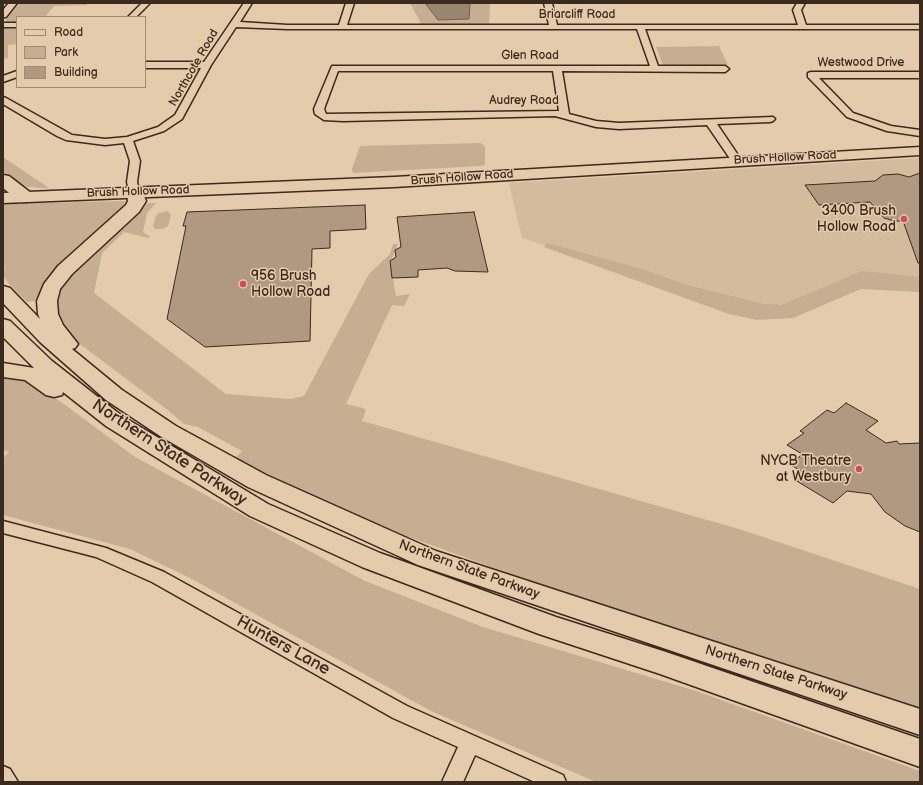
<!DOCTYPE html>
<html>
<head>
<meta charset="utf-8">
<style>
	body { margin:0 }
	#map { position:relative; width:923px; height:785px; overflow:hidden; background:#e3cbab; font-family:"Balsamiq Sans",sans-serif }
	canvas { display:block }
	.frame { position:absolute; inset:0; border:4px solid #3b2a1e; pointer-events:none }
	.legend { position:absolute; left:16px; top:16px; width:130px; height:72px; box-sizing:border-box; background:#e3cbab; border:1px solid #a08b73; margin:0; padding:5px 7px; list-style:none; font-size:12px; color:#3b2a1e }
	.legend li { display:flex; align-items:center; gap:8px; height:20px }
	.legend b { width:20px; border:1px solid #a08b73 }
</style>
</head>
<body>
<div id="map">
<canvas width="923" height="785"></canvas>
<div class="frame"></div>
<ul class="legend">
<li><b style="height:5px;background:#e3cbab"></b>Road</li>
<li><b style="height:11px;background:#c5ae91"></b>Park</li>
<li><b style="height:11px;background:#af9980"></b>Building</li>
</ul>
</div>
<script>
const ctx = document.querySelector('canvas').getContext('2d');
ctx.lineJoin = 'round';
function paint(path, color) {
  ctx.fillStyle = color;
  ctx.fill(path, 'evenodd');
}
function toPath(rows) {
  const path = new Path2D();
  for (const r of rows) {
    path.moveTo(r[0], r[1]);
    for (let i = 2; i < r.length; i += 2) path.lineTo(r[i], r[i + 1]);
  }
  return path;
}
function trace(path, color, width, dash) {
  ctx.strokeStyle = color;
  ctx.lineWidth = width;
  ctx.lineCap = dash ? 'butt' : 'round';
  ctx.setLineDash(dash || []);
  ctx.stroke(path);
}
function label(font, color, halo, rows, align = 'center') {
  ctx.font = font + ' "Balsamiq Sans",sans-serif';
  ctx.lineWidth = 3;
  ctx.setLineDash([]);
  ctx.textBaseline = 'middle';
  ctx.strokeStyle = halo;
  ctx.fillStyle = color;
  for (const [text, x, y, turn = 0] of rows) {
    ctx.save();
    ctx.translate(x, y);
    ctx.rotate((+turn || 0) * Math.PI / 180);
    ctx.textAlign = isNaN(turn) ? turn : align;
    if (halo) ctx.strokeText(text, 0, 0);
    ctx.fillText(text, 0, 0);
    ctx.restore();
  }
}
paint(toPath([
	[920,158,920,279,858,273,791,310,709,300,522,238,509,183]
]), '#d3bc9e');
paint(toPath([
	[20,3,89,3,86,5,54,6,45,17,17,17,17,22,7,22,6,20],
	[410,3,490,3,489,27,423,27],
	[3,27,17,27,17,44,8,45,8,58,3,59],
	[719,46,728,65,663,65,656,47],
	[481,143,485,147,485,165,480,166,353,173,352,169,360,146],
	[3,157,49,188,27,187,13,180,3,172],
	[125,201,124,204,129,205,40,300,27,302,9,284,3,275,5,268,3,267,3,204],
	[149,203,156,203,147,213,143,232,150,237,148,238,124,232,102,253,94,293,226,394,290,399,304,396,369,274,390,254,393,244,398,244,390,263,396,296,410,294,404,306,392,305,346,404,363,408,366,410,362,421,742,530,920,589,920,712,764,658,540,585,404,535,324,502,235,458,242,451,198,427,184,424,169,411,68,335,57,316,57,293,69,273,141,206],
	[168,211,171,215,168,226,163,229,155,229,153,226,156,216,159,213],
	[547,243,642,269,687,285,764,304,782,305,862,271,920,277,920,292,861,289,793,318,757,320,729,314,544,247],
	[3,372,24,374,39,388,64,404,135,457,365,581,483,627,696,691,920,771,920,782,596,782,431,711,190,578,130,549,3,515,3,458,9,452,3,450]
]), '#c5ae91');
const water = toPath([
	[425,3,470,3,469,19,438,20,425,3]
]);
paint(water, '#9a866e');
trace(water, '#74614e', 1);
const building = toPath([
	[920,173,920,263,918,263,903,221,894,221,884,218,870,202,819,205,805,185,875,181,883,175,898,174,909,177,920,173],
	[365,205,366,229,330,231,330,248,312,249,310,341,205,347,167,319,186,226,183,226,187,212,365,205],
	[474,212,488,272,455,271,447,268,418,270,418,277,392,278,390,261,396,257,395,250,401,247,397,217,474,212],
	[846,403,878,421,866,430,886,443,897,441,899,444,920,443,920,532,905,526,885,512,871,494,847,491,833,503,795,480,804,473,791,465,802,454,787,445,804,433,800,431,827,410,834,413,846,403]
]);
paint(building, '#af9980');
trace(building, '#3b2a1e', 1);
const street = toPath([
	[9,3,17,3,6,17,3,17,3,10,9,3],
	[142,3,150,3,136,17,128,17,142,3],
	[244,3,252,3,240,22,287,25,339,25,346,3,354,3,347,25,549,25,544,3,552,3,557,25,798,25,793,10,797,3,805,3,801,10,806,25,920,25,920,29,645,29,658,66,725,66,729,69,725,72,562,71,569,114,596,121,619,123,773,117,775,119,773,121,770,122,717,124,742,161,737,164,733,163,707,125,619,129,596,127,555,116,343,121,324,120,315,114,314,109,332,66,650,66,637,29,287,29,236,27,211,65,182,119,164,131,133,141,140,161,137,182,140,193,135,196,130,193,127,182,130,161,124,143,105,145,66,140,57,136,3,104,3,97,6,98,72,135,105,139,127,137,158,127,175,115,201,68,145,68,145,62,204,62,244,3],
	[338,71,553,71,559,111,326,114,324,109,338,71],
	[3,23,17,23,17,27,3,27,3,23],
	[17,71,17,77,3,82,3,76,17,71],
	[811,72,920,72,920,78,819,78,853,113,891,126,920,130,920,136,887,131,847,117,808,77,808,73,811,72],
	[3,521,106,548,164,572,407,706,563,775,566,782,535,782,475,755,463,782,442,782,458,747,393,718,152,582,96,557,3,533,3,521],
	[3,766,10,769,18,782,3,782,3,766]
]);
const secondary = toPath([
	[920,147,920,155,394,187,3,203,3,193,394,177,920,147]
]);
const highway = toPath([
	[3,175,9,176,31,193,34,197,31,201,25,202,19,201,3,188,3,175],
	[135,188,141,189,146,201,139,212,72,274,60,289,57,301,58,314,63,325,78,344,75,348,72,349,122,390,176,426,266,475,436,551,920,709,920,735,418,565,248,487,160,436,106,400,40,342,3,303,3,286,10,288,40,319,38,314,37,301,44,284,58,266,126,205,128,201,127,193,129,189,135,188],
	[3,319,10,321,52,361,122,416,268,504,380,553,556,617,666,652,920,739,920,767,660,674,539,634,362,567,250,516,106,426,63,392,62,395,54,397,46,395,25,380,3,377,3,363,34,368,3,337,3,319]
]);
trace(street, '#3b2a1e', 3);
trace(secondary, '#3b2a1e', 3);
trace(highway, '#3b2a1e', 3);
paint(street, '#e3cbab');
paint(secondary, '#e3cbab');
paint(highway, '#e3cbab');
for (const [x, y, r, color] of [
	[904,219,4,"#d1495b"],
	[243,284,4,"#d1495b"],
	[859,469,4,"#d1495b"]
]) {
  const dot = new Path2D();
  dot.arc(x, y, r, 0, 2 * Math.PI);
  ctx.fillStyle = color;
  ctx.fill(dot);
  trace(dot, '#e3cbab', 1.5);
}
label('12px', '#3b2a1e', '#e3cbab', [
	["Briarcliff Road",577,15],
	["Glen Road",530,56],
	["Westwood Drive",861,63],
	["Northcote Road",194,68,-60],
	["Audrey Road",524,101],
	["Brush Hollow Road",785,158,-3],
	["Brush Hollow Road",462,178,-4],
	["Brush Hollow Road",138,192,-2]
]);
label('14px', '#3b2a1e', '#e3cbab', [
	["3400 Brush",896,211],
	["Hollow Road",896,227],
	["956 Brush",251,276,"left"],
	["Hollow Road",251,292,"left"],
	["NYCB Theatre",851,461],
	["at Westbury",851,477]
], 'right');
label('14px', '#3b2a1e', '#e3cbab', [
	["Northern State Parkway",469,570,20],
	["Northern State Parkway",776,673,18]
]);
label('17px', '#3b2a1e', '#e3cbab', [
	["Northern State Parkway",169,453,33],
	["Hunters Lane",283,646,29]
]);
</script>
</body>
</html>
